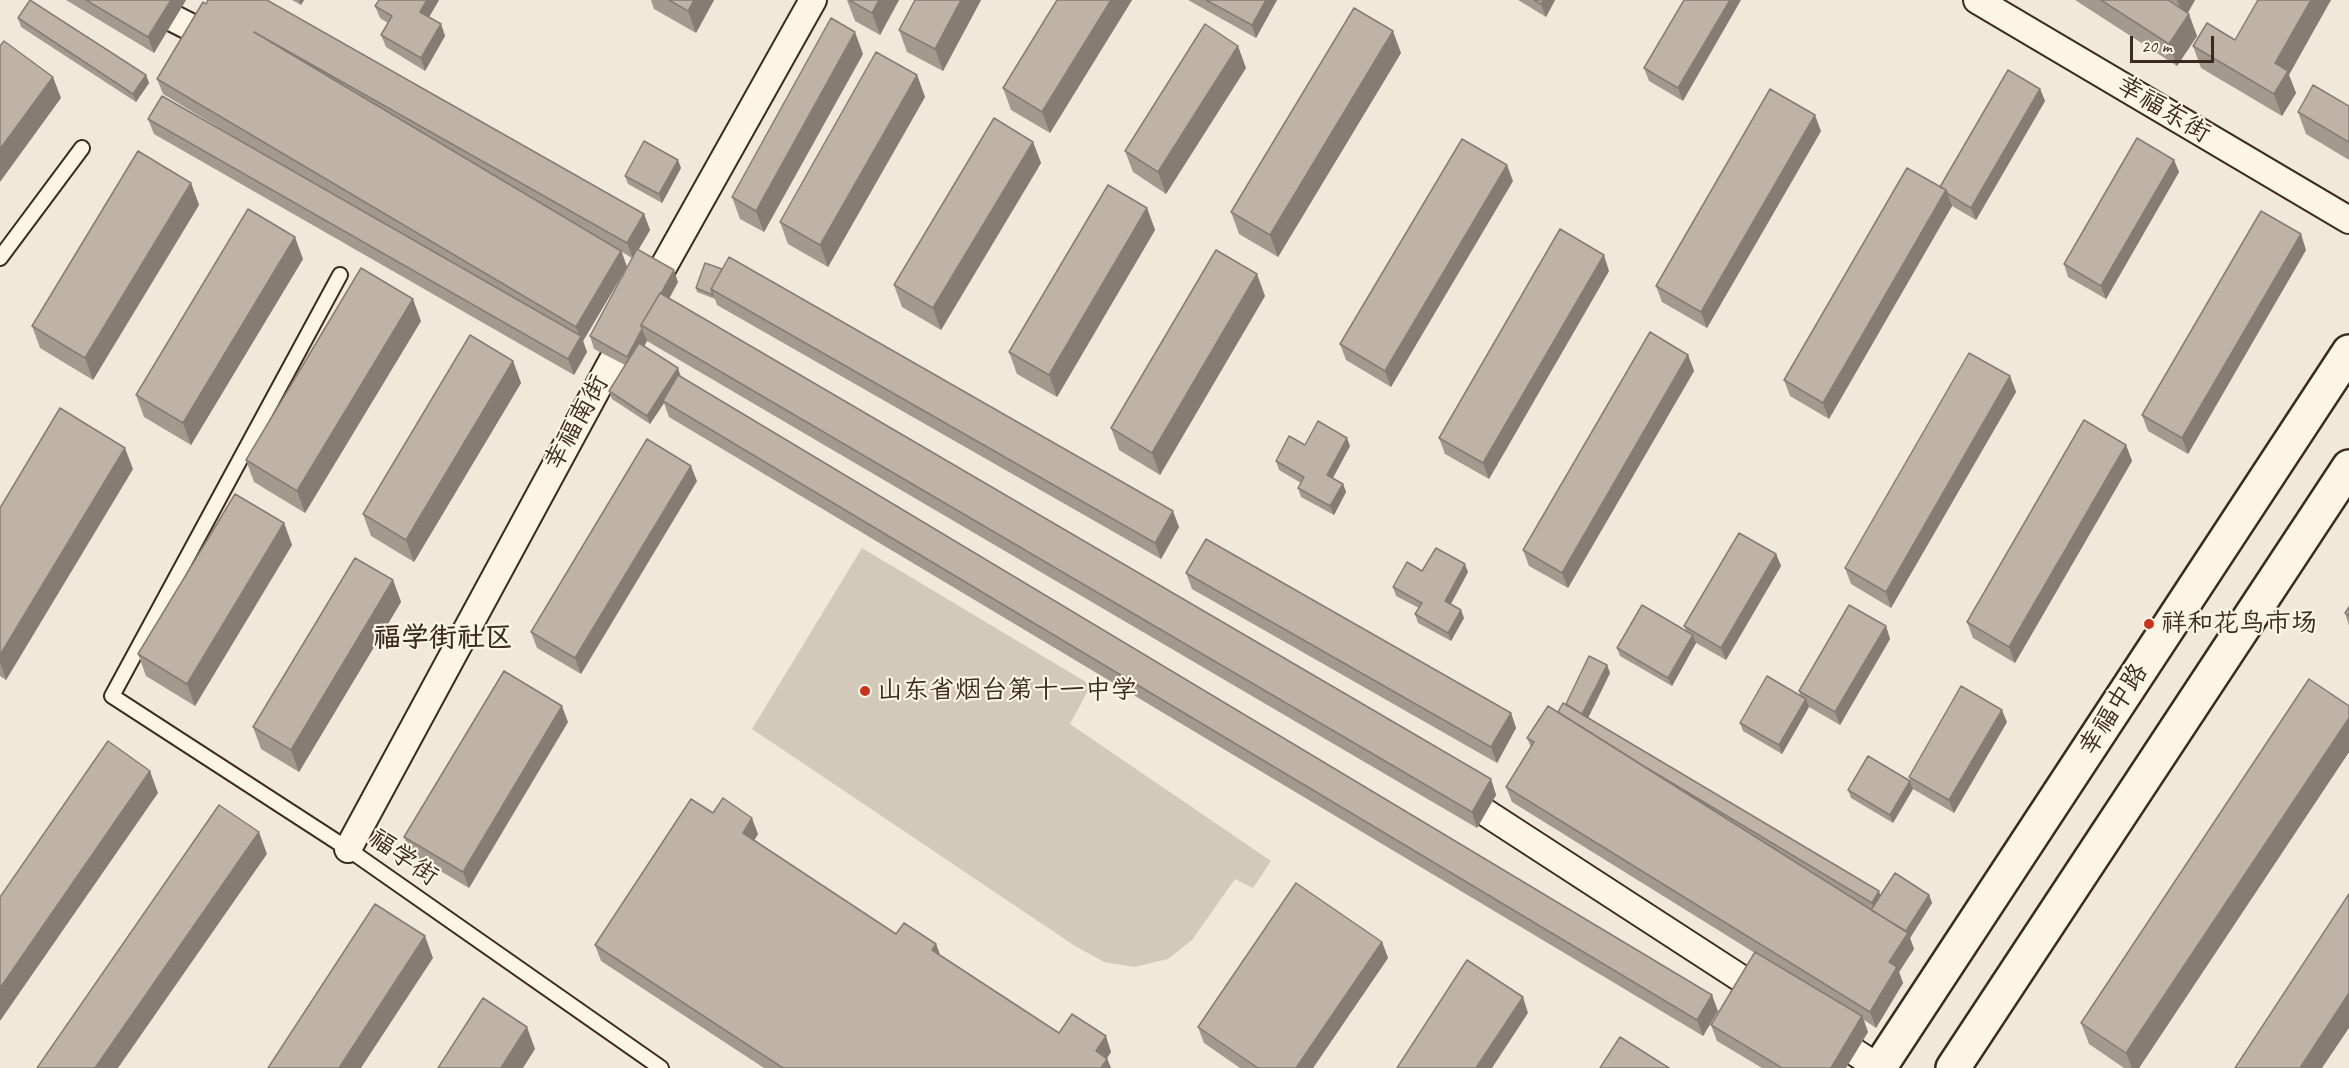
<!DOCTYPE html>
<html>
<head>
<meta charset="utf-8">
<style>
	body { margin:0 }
	#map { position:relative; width:2349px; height:1068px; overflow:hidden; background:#f0e9d9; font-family:Caveat,sans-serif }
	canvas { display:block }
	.scale { position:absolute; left:2130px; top:36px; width:84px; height:27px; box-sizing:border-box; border:3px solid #3b2a1e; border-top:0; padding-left:8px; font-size:18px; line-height:21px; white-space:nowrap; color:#3b2a1e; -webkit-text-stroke:4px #fcf5e5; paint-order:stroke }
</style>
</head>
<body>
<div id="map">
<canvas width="2349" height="1068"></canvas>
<div class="scale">20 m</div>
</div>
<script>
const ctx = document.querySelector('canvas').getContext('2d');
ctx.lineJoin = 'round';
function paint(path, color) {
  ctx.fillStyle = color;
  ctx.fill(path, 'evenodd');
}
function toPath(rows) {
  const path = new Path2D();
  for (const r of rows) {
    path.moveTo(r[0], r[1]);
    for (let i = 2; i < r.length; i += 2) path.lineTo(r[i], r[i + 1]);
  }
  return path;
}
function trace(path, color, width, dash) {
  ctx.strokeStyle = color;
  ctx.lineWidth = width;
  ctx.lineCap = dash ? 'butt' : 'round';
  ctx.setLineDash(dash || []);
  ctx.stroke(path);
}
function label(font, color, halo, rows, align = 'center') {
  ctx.font = font + ' Caveat,"LXGW WenKai TC",sans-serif';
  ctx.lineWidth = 4.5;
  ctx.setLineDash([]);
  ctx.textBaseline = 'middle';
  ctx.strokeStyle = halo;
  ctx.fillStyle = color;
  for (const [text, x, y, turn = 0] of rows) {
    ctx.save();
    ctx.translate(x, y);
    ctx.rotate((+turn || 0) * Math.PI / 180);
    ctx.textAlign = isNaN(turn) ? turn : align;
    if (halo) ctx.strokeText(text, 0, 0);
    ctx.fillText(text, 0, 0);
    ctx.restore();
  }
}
paint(toPath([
	[862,548,1091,685,1070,724,1271,861,1253,888,1235,879,1192,940,1168,959,1134,967,1104,962,1075,946,752,729]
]), '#d2c9ba');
const lane = toPath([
	[0,258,82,148],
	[340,275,112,696,348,849,661,1068]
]);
const street = toPath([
	[137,0,218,41],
	[1977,0,2349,220],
	[647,296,813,0],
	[1457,794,1768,996],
	[348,849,630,328],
	[1827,1034,1879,1068]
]);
const secondary = toPath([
	[1879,1068,2349,352],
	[1953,1068,2349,467]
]);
trace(lane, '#3b2a1e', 18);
trace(street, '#3b2a1e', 30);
trace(secondary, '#3b2a1e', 38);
trace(lane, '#fcf5e5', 14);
trace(street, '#fcf5e5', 26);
trace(secondary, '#fcf5e5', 33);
paint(toPath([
	[66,0,186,0,154,53],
	[292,0,304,0,301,5],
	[379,0,439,0,429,17,441,24,445,36,425,71,386,47,381,35,388,23,380,18,375,6],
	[651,0,714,0,696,33,654,9],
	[847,0,899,0,880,35,855,21],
	[915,0,981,0,943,71,907,52,899,30],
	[1057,0,1132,0,1050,133,1011,110,1003,88],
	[1188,0,1277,0,1256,38],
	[1518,0,1555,0,1546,17],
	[1684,0,1683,101,1649,81,1644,68],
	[2075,0,2195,0,2188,13,2197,36,2177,66],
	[206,4,644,214,650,230,638,250,678,282,669,298,1491,779,1496,795,1477,828,647,341,644,346,681,377,1718,1011,1703,1036,669,417,664,403,650,424,612,399,609,391,625,365,594,349,590,336,632,258,622,252,627,267,583,341,587,352,574,375,154,134,148,119,261,153,163,94,157,79],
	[18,18,146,75,149,83,136,102,21,27],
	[2235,40,2289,75,2296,93,2282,116,2201,68,2193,46],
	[1401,53,1278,257,1239,234,1231,212],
	[863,54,764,232,740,219,732,197],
	[1246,68,1166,194,1133,172,1125,151],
	[917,75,925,97,828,267,788,244,780,222],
	[2040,89,2045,101,1976,220,1952,206,1829,419,1790,396,1784,380,1940,187],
	[2349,106,2349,160,2306,134,2298,112],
	[1821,131,1707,328,1662,302,1656,286],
	[1033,142,1041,163,941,330,902,307,894,285],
	[2174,160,2179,172,2106,299,2068,277,2064,264],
	[681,168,662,203,628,184,625,176],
	[1513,181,1391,387,1346,360,1340,344],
	[191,183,199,205,93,380,40,348,32,326],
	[1147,208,1155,230,1057,397,1017,374,1009,352],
	[2306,250,2188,454,2148,431,2142,415],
	[303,259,191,445,144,417,136,395],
	[705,263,1179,527,1161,559,717,305,715,299,697,292,696,288],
	[1609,271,1489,479,1445,454,1439,438],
	[1265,296,1160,475,1119,450,1111,428],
	[421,321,305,513,254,482,246,460],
	[1688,355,1694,371,1568,588,1529,566,1523,550],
	[513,361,521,383,414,562,371,536,363,514],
	[2010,376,2016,392,1891,608,1851,584,1845,568],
	[1305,445,1350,446,1333,478,1343,484,1346,492,1334,515,1301,497,1298,488,1301,483,1279,470,1276,461],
	[2126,445,2132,461,2015,663,1973,638,1967,622],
	[133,469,6,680,0,676,0,508],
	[697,481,581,674,537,648,531,632],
	[284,523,292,545,195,706,146,676,138,654],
	[1776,554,1781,566,1726,660,1696,643,1672,686,1620,656,1617,648,1686,630,1684,626],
	[1422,571,1468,572,1451,604,1464,618,1451,641,1418,623,1415,614,1419,608,1396,596,1393,587],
	[1186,573,1511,713,1516,728,1497,763,1192,589],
	[393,580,401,602,299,772,261,749,253,727],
	[2349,607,2349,626,2345,613],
	[1886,626,1890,639,1840,725,1809,707,1782,754,1743,731,1740,723,1800,695,1799,691],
	[1607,665,1610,673,1588,718,1880,895,1929,895,1932,903,1910,938,1914,949,1899,972,1903,983,1876,1028,1864,1020,1868,1032,1846,1068,1762,1068,1717,1041,1711,1025,1755,953,1512,802,1506,787,1531,747,1527,738,1558,712],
	[2349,706,2349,752,2139,1068,2124,1068,2089,1044,2081,1023],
	[568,722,469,888,410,853,404,837],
	[2007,722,1954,813,1913,789,1909,777],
	[1910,781,1913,789,1893,823,1851,798,1848,790],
	[713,813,758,834,754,840,896,934,936,944,940,955,1059,1033,1111,1052,1107,1058,1111,1068,764,1068,601,961,595,945],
	[1382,942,1388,958,1313,1068,1240,1068,1204,1043,1198,1027]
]), '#a39a8d');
paint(toPath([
	[171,0,186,0,154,53,148,37],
	[299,0,304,0,301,5],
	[427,0,439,0,425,24,420,12],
	[694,0,714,0,696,33,688,11],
	[879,0,899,0,880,35,872,13],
	[961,0,981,0,943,71,935,49],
	[1111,0,1132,0,1050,133,1042,112],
	[1266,0,1277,0,1256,38,1252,25],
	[1544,0,1555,0,1546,17,1541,4],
	[1730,0,1741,0,1683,101,1678,88],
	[2177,0,2195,0,2184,19],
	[2311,0,2331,0,2289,75,2296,93,2282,116,2274,94,2275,63],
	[2189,14,2197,36,2177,66,2169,44],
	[441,24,445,36,425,71,421,58],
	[1393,31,1401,53,1278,257,1270,235],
	[855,32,863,54,764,232,756,211],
	[1238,46,1246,68,1166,194,1158,172],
	[146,75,149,83,136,102,133,94],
	[917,75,925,97,828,267,820,245],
	[53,77,61,98,0,182,0,149],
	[2040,89,2045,101,1976,220,1971,208],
	[1815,115,1821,131,1707,328,1701,312],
	[1033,142,1041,163,941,330,933,308],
	[678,160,681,168,662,203,659,194],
	[2174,160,2179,172,2106,299,2101,286],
	[1507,165,1513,181,1391,387,1385,371],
	[191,183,199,205,93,380,85,358],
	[1946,190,1952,206,1829,419,1823,403],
	[1147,208,1155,230,1057,397,1049,375],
	[644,214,650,230,633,259,627,243],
	[2301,234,2306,250,2188,454,2182,438],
	[295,237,303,259,191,445,183,423],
	[621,251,627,267,583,341,587,352,574,375,568,359,580,339,576,327],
	[1604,255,1609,271,1489,479,1483,463],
	[674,270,678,282,652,331,643,326],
	[1257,274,1265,296,1160,475,1152,453],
	[413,299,421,321,305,513,297,491],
	[642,329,647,341,632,369,627,357],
	[1688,355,1694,371,1568,588,1562,573],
	[513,361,521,383,414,562,406,540],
	[678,368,681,377,663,401,664,403,650,424,647,416],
	[2010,376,2016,392,1891,608,1886,592],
	[1347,438,1350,446,1330,483,1327,475],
	[2126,445,2132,461,2015,663,2009,647],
	[125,448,133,469,6,680,0,663,0,655],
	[691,466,697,481,581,674,575,658],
	[1343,484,1346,492,1334,515,1330,506],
	[1173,511,1179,527,1161,559,1155,543],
	[284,523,292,545,195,706,187,684],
	[1776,554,1781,566,1726,660,1721,648],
	[1465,564,1468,572,1448,609,1445,601],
	[393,580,401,602,299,772,291,750],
	[1461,610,1464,618,1451,641,1448,633],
	[1886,626,1890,639,1840,725,1835,712],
	[1693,635,1696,643,1672,686,1668,678],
	[1607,665,1610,673,1585,724,1582,715],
	[1806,699,1809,707,1782,754,1779,745],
	[562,706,568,722,469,888,463,872],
	[2002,710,2007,722,1954,813,1949,800],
	[1511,713,1516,728,1497,763,1491,747],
	[2349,718,2349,752,2139,1068,2132,1068,2126,1053],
	[150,771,158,793,0,1021,0,988],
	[1491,779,1496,795,1477,828,1472,812],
	[1910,781,1913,789,1893,823,1890,815],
	[752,818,758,834,749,849,743,833],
	[259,832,267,854,118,1068,95,1068],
	[1879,891,1883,904,1877,915,1872,903],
	[1929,895,1932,903,1910,938,1914,949,1899,972,1903,983,1876,1028,1870,1012,1889,962,1903,935],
	[425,936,433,958,361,1068,339,1068],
	[1382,942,1388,958,1313,1068,1296,1068],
	[936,944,942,960,932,950],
	[2349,993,2349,1028,2322,1068,2300,1068],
	[1712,995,1718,1011,1703,1036,1697,1020],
	[1523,997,1528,1013,1492,1068,1476,1068],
	[1862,1016,1868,1032,1846,1068,1831,1068],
	[527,1027,535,1049,523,1068,501,1068],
	[1106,1036,1111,1052,1101,1067,1096,1051],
	[1107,1059,1111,1068,1101,1068]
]), '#857d73');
const building = toPath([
	[30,0,146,75,133,94,18,18,30,0],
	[86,0,171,0,148,37,86,0],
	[208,0,267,0,644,214,627,243,254,32,621,251,576,327,157,79,203,2,206,4,208,0],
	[379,0,427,0,420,12,441,24,421,58,381,35,392,16,375,6,379,0],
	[669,0,694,0,688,11,669,0],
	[849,0,879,0,872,13,849,0],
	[915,0,961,0,935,49,899,30,915,0],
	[1057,0,1111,0,1042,112,1003,88,1057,0],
	[1206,0,1266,0,1252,25,1206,0],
	[1534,0,1544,0,1541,4,1534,0],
	[1684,0,1730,0,1678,88,1644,68,1684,0],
	[2101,0,2168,0,2189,14,2169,44,2101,0],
	[2258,0,2311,0,2275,63,2288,71,2274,94,2193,46,2207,23,2235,40,2258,0],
	[1354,8,1393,31,1270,235,1231,212,1354,8],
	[831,18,855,32,756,211,732,197,831,18],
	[1205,24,1238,46,1158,172,1125,151,1205,24],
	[4,41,53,77,0,149,0,46,4,41],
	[876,52,917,75,820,245,780,222,876,52],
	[2008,70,2040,89,1971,208,1948,194,1946,190,1940,187,2008,70],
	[2313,85,2349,106,2349,142,2298,112,2313,85],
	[1770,89,1815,115,1701,312,1656,286,1770,89],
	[162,96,581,336,568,359,148,119,162,96],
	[994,118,1033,142,933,308,894,285,994,118],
	[2137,138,2174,160,2101,286,2064,264,2137,138],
	[1462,139,1507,165,1385,371,1340,344,1462,139],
	[644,141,678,160,659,194,625,176,644,141],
	[138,151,191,183,85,358,32,326,138,151],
	[1907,168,1946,190,1823,403,1784,380,1907,168],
	[1108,185,1147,208,1049,375,1009,352,1108,185],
	[248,209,295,237,183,423,136,395,248,209],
	[2261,211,2301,234,2182,438,2142,415,2261,211],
	[1560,229,1604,255,1483,463,1439,438,1560,229],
	[637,249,674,270,661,293,660,293,641,325,642,329,627,357,590,336,637,249],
	[1216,250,1257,274,1152,453,1111,428,1216,250],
	[729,257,1173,511,1155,543,711,289,729,257],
	[705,263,722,269,711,289,713,295,696,288,705,263],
	[361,268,413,299,297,491,246,460,361,268],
	[660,293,1491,779,1472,812,641,325,660,293],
	[1650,332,1688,355,1562,573,1523,550,1650,332],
	[470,335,513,361,406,540,363,514,470,335],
	[639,343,678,368,647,416,609,391,639,343],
	[1969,353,2010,376,1886,592,1845,568,1969,353],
	[678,375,1712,995,1697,1020,663,401,678,375],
	[60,408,125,448,0,655,0,508,60,408],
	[2084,420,2126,445,2009,647,1967,622,2084,420],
	[1318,421,1347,438,1327,475,1343,484,1330,506,1298,488,1304,477,1276,461,1289,436,1305,445,1318,421],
	[647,439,691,466,575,658,531,632,647,439],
	[235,494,284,523,187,684,138,654,235,494],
	[1739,533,1776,554,1721,648,1684,626,1739,533],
	[1206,539,1511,713,1491,747,1186,573,1206,539],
	[1436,548,1465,564,1445,601,1461,610,1448,633,1415,614,1422,603,1393,587,1407,562,1422,571,1436,548],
	[355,558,393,580,291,750,253,727,355,558],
	[1642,605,1693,635,1668,678,1617,648,1642,605],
	[1849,605,1886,626,1835,712,1799,691,1849,605],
	[2349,607,2349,616,2345,613,2349,607],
	[1589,656,1607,665,1582,714,1566,704,1589,656],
	[504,671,562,706,463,872,404,837,504,671],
	[1767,676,1806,699,1779,745,1740,723,1767,676],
	[2309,679,2349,706,2349,718,2126,1053,2081,1023,2309,679],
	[1961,686,2002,710,1949,800,1909,777,1961,686],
	[1563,703,1879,891,1872,903,1642,765,1558,712,1563,703],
	[1548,706,1908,933,1889,962,1897,967,1870,1012,1506,787,1534,742,1527,738,1548,706],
	[108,741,150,771,0,988,0,897,108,741],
	[1868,756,1910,781,1890,815,1848,790,1868,756],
	[723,798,752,818,743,833,896,934,904,923,936,944,932,950,1059,1033,1072,1014,1106,1036,1096,1051,1107,1059,1101,1068,783,1068,595,945,691,799,713,813,723,798],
	[219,805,259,832,95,1068,37,1068,219,805],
	[1895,873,1929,895,1906,931,1871,910,1895,873],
	[1296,883,1382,942,1296,1068,1258,1068,1198,1027,1296,883],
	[2349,894,2349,993,2300,1068,2235,1068,2349,894],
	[375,904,425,936,339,1068,268,1068,375,904],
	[1755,952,1862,1016,1831,1068,1782,1068,1711,1025,1755,952],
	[1467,960,1523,997,1476,1068,1397,1068,1467,960],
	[483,998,527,1027,501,1068,438,1068,483,998],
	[1620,1037,1669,1068,1600,1068,1620,1037]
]);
paint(building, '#beb3a4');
trace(building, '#857d73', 1.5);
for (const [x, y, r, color] of [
	[2149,624,6,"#c8321e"],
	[865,691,6,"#c8321e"]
]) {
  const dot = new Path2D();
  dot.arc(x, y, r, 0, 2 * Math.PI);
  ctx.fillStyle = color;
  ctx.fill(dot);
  trace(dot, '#fcf5e5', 2);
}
label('26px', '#3b2a1e', '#fcf5e5', [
	["幸福东街",2163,110,31],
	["幸福南街",577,423,-61],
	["幸福中路",2114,710,-57],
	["福学街",403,858,35]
]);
label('26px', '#3b2a1e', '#fcf5e5', [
	["祥和花鸟市场",2161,624],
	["山东省烟台第十一中学",877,691]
], 'left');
label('bold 28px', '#3b2a1e', '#fcf5e5', [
	["福学街社区",443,639]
]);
</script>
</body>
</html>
